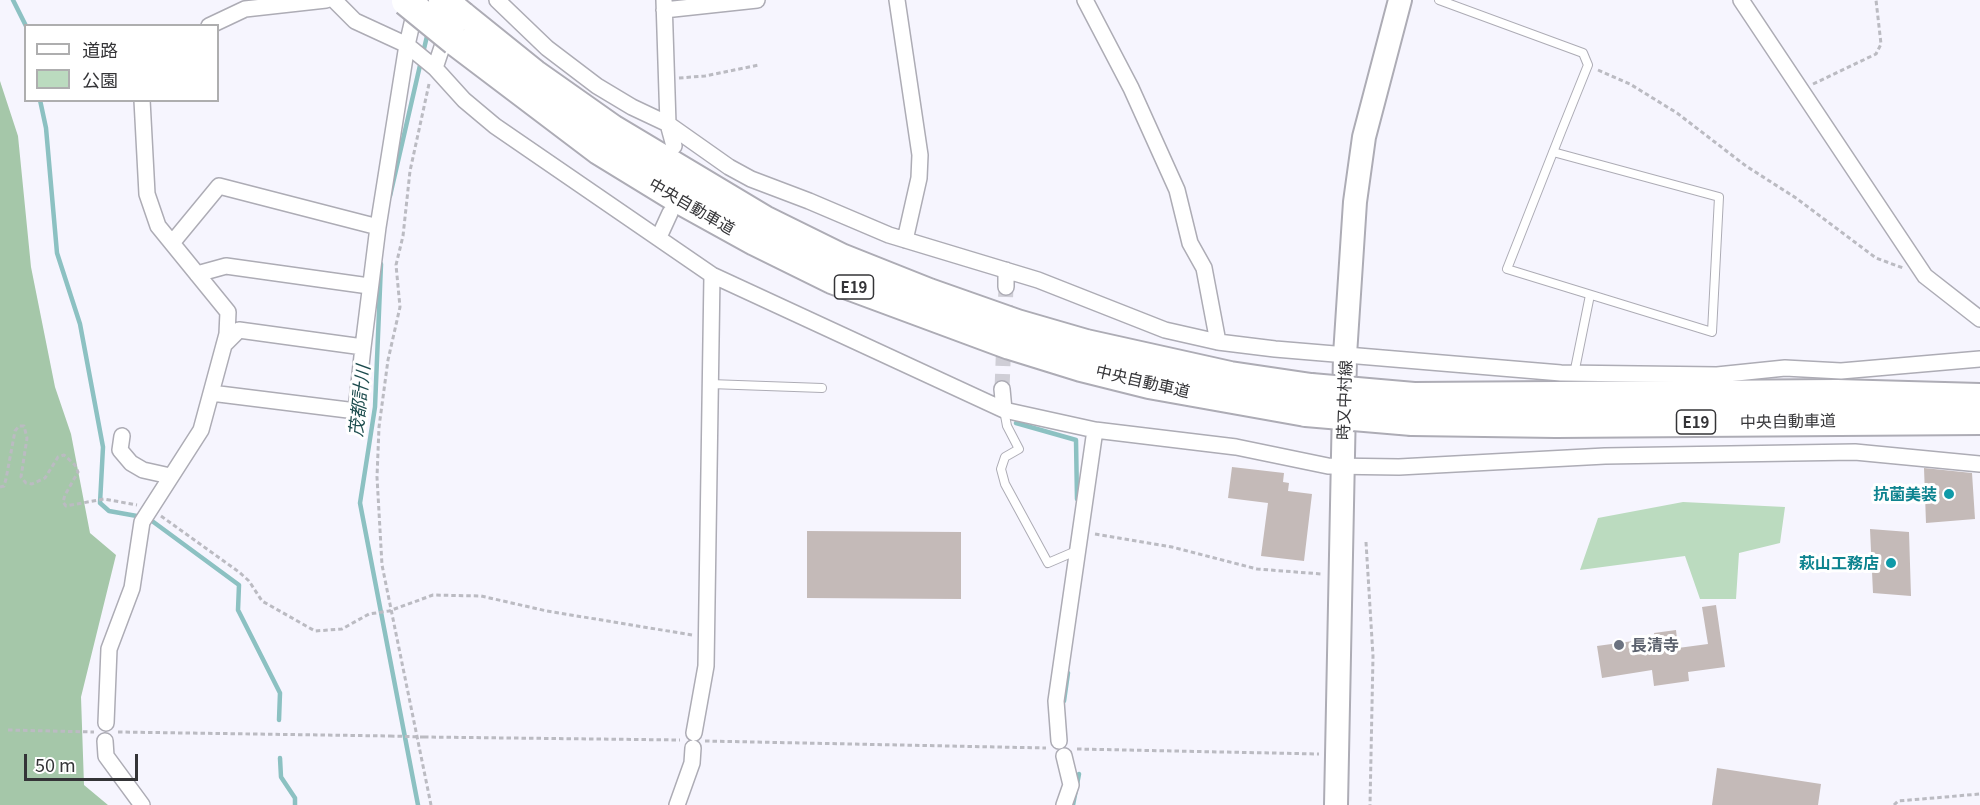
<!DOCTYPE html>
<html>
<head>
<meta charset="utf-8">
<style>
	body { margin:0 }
	#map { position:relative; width:1980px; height:805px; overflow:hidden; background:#f6f5fe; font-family:Georgia,"Noto Sans JP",serif }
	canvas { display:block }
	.legend { position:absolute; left:24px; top:24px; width:195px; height:78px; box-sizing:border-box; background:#fff; border:2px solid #aeaeaf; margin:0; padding:8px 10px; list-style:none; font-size:18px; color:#343437 }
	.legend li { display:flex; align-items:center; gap:12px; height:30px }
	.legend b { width:30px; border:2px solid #aeaeaf }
	.scale { position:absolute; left:24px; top:754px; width:114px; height:27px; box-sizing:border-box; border:3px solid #343437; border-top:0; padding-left:8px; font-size:18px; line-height:21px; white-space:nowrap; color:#343437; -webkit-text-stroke:4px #fff; paint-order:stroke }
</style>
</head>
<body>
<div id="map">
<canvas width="1980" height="805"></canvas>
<ul class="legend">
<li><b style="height:8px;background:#fff"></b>道路</li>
<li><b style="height:16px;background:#bbdbbf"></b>公園</li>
</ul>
<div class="scale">50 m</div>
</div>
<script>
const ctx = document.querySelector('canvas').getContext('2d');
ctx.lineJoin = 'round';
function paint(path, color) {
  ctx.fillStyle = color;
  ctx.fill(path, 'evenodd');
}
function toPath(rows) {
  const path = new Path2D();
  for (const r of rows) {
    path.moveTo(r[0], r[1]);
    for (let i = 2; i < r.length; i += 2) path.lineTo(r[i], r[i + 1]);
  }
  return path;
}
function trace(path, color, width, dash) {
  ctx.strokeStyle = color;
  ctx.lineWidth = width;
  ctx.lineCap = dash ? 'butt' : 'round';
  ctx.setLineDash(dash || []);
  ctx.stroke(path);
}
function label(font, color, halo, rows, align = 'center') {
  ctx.font = font + ' Georgia,"Noto Sans JP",serif';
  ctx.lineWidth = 6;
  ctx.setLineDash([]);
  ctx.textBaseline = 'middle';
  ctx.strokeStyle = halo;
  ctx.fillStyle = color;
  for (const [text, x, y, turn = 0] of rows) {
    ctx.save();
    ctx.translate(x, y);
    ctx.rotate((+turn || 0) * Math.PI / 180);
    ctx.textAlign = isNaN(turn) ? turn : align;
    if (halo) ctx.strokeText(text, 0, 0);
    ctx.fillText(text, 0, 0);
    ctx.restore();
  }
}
paint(toPath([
	[1683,502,1785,507,1780,543,1739,553,1736,599,1700,599,1685,556,1580,570,1598,518]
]), '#bbdbbf');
paint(toPath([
	[0,81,18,136,31,267,55,387,71,434,90,533,116,555,81,697,84,785,108,805,0,805]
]), '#a5c7a9');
trace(toPath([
	[13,0,26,26],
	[423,53,428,32],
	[40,100,46,128,57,253,80,324,103,447,100,503,109,511,148,518,239,585,238,610,280,693,279,720],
	[390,196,421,61],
	[381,264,375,407,360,503,418,805],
	[1016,423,1076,440,1077,499],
	[1064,701,1068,673],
	[280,758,281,777,295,798,295,805],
	[1073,805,1079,774]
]), '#8cc1c2', 4.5);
paint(toPath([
	[1232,467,1284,473,1283,482,1289,483,1288,491,1312,494,1304,561,1261,556,1268,503,1228,498],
	[1924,468,1972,473,1975,519,1926,523],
	[1870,529,1909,532,1911,596,1873,593],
	[807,531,961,532,961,599,807,598],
	[1716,605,1725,667,1688,672,1689,681,1654,686,1652,670,1602,678,1597,646,1655,638,1654,633,1676,630,1678,648,1708,644,1702,607],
	[1717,768,1821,784,1818,805,1712,805]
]), '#c4bab8');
trace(toPath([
	[1002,389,1006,287]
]), '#cfced6', 15, [15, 8]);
const lane = toPath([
	[1439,0,1583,53,1588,65,1561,132,1507,269,1712,332,1719,197,1553,152],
	[1574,374,1590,295],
	[710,384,822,388],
	[1004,410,1007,426,1019,449,1005,457,1001,469,1005,484,1048,563,1076,551]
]);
const street = toPath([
	[334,0,355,21,407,45,435,68,464,100,495,126,712,275,1004,410,1095,430,1236,447,1328,466,1399,467,1605,456,1855,452,1980,464],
	[497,0,547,48,597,86,632,107,668,124,729,167,751,179,809,201,889,235,1038,280,1165,330,1218,342,1275,349,1561,373,1717,375,1785,368,1841,371,1980,359],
	[664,0,668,124,674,146],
	[897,0,920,155,919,178,905,240],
	[1085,0,1131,88,1177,190,1190,243,1204,268,1218,342],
	[1741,0,1925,276,1980,319],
	[664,10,757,0],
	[209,26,245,9,326,0],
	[435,68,448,29],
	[659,237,670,213],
	[172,243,219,186,378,227],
	[197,274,226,266,369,286],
	[1006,287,1006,270],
	[224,345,239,330,363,347,378,227,407,45,416,6],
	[1002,389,1004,410],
	[211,393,356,411,363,347],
	[122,436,120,450,131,463,143,470,170,476],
	[106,723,109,649,132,588,142,522,201,430,227,334,228,312,158,226,147,194,142,100],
	[694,733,706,666,712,275],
	[105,741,106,756,142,805],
	[1059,741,1056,701,1095,430],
	[677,805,692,763,693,748],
	[1064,805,1071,785,1064,756]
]);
const secondary = toPath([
	[1336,805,1345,355,1355,202,1364,137,1400,0]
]);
const highway = toPath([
	[462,16,534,74,612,129,764,220,841,258,929,293,1017,324,1086,344,1230,376,1311,388],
	[455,41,599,150,679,199,755,241,832,279,1010,345,1081,367,1149,384,1306,412],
	[1414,397,1837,394,1980,398],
	[1412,421,1556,423,1980,420]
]);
trace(lane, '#adacb5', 10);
trace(street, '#adacb5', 18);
trace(secondary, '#adacb5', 26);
trace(highway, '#adacb5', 32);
trace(toPath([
	[1598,70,1630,84,1677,113,1746,166,1796,198,1876,258,1903,268],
	[679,78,705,76,759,65],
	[429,84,410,171,403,236,396,265,400,307,388,360,379,427,377,477,382,565,431,805],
	[1813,84,1876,54,1881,44,1876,0],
	[0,487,4,486,6,479,15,431,19,426,24,426,27,438,21,477,26,483,32,484,45,478,58,457,64,455,75,465,78,472,65,495,63,502,66,506,104,499,137,505],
	[161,516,239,572,249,581,262,601,315,631,342,629,369,614,389,611,433,595,481,596,547,611,692,635],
	[1095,534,1172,547,1257,569,1321,574],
	[1366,542,1373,656,1370,805],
	[8,730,94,732],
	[118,732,390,736],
	[424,737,680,740],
	[705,741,1046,748],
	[1077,749,1319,754],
	[1894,805,1898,801,1980,794]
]), '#bbbbc2', 3, [4.5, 3]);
trace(lane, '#fff', 8);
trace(street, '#fff', 15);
trace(secondary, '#fff', 22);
trace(highway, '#fff', 28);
const highwayBridge = toPath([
	[443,0,462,16],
	[406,1,455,41],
	[1311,388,1414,397],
	[1306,412,1412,421]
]);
trace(highwayBridge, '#adacb5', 32, []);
trace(toPath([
	[390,736,424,737]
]), '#bbbbc2', 3, [4.5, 3]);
trace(highwayBridge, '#fff', 28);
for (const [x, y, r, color] of [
	[1949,494,6,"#0f9aa8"],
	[1891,563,6,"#0f9aa8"],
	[1619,645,6,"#6b7280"]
]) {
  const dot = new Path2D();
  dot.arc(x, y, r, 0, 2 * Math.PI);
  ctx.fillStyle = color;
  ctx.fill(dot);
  trace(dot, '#fff', 2);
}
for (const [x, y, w] of [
	[854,287,39],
	[1696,422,39]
]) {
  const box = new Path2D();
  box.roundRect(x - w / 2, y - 12, w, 24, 4.5);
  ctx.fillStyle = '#fff';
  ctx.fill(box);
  trace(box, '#343437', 1.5);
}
label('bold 15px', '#343437', null, [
	["E19",854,287],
	["E19",1696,422]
]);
label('16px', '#343437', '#fff', [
	["中央自動車道",692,206,30],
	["中央自動車道",1143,381,13],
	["時又中村線",1344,400,-88],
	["中央自動車道",1788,421,-1]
]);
label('bold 16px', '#0d838f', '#fff', [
	["抗菌美装",1937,494],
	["萩山工務店",1879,563]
], 'right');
label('bold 16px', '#5b616d', '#fff', [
	["長清寺",1631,645]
], 'left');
label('italic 18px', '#1d4c4e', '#fff', [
	["茂都計川",359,401,-84]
]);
</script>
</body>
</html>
